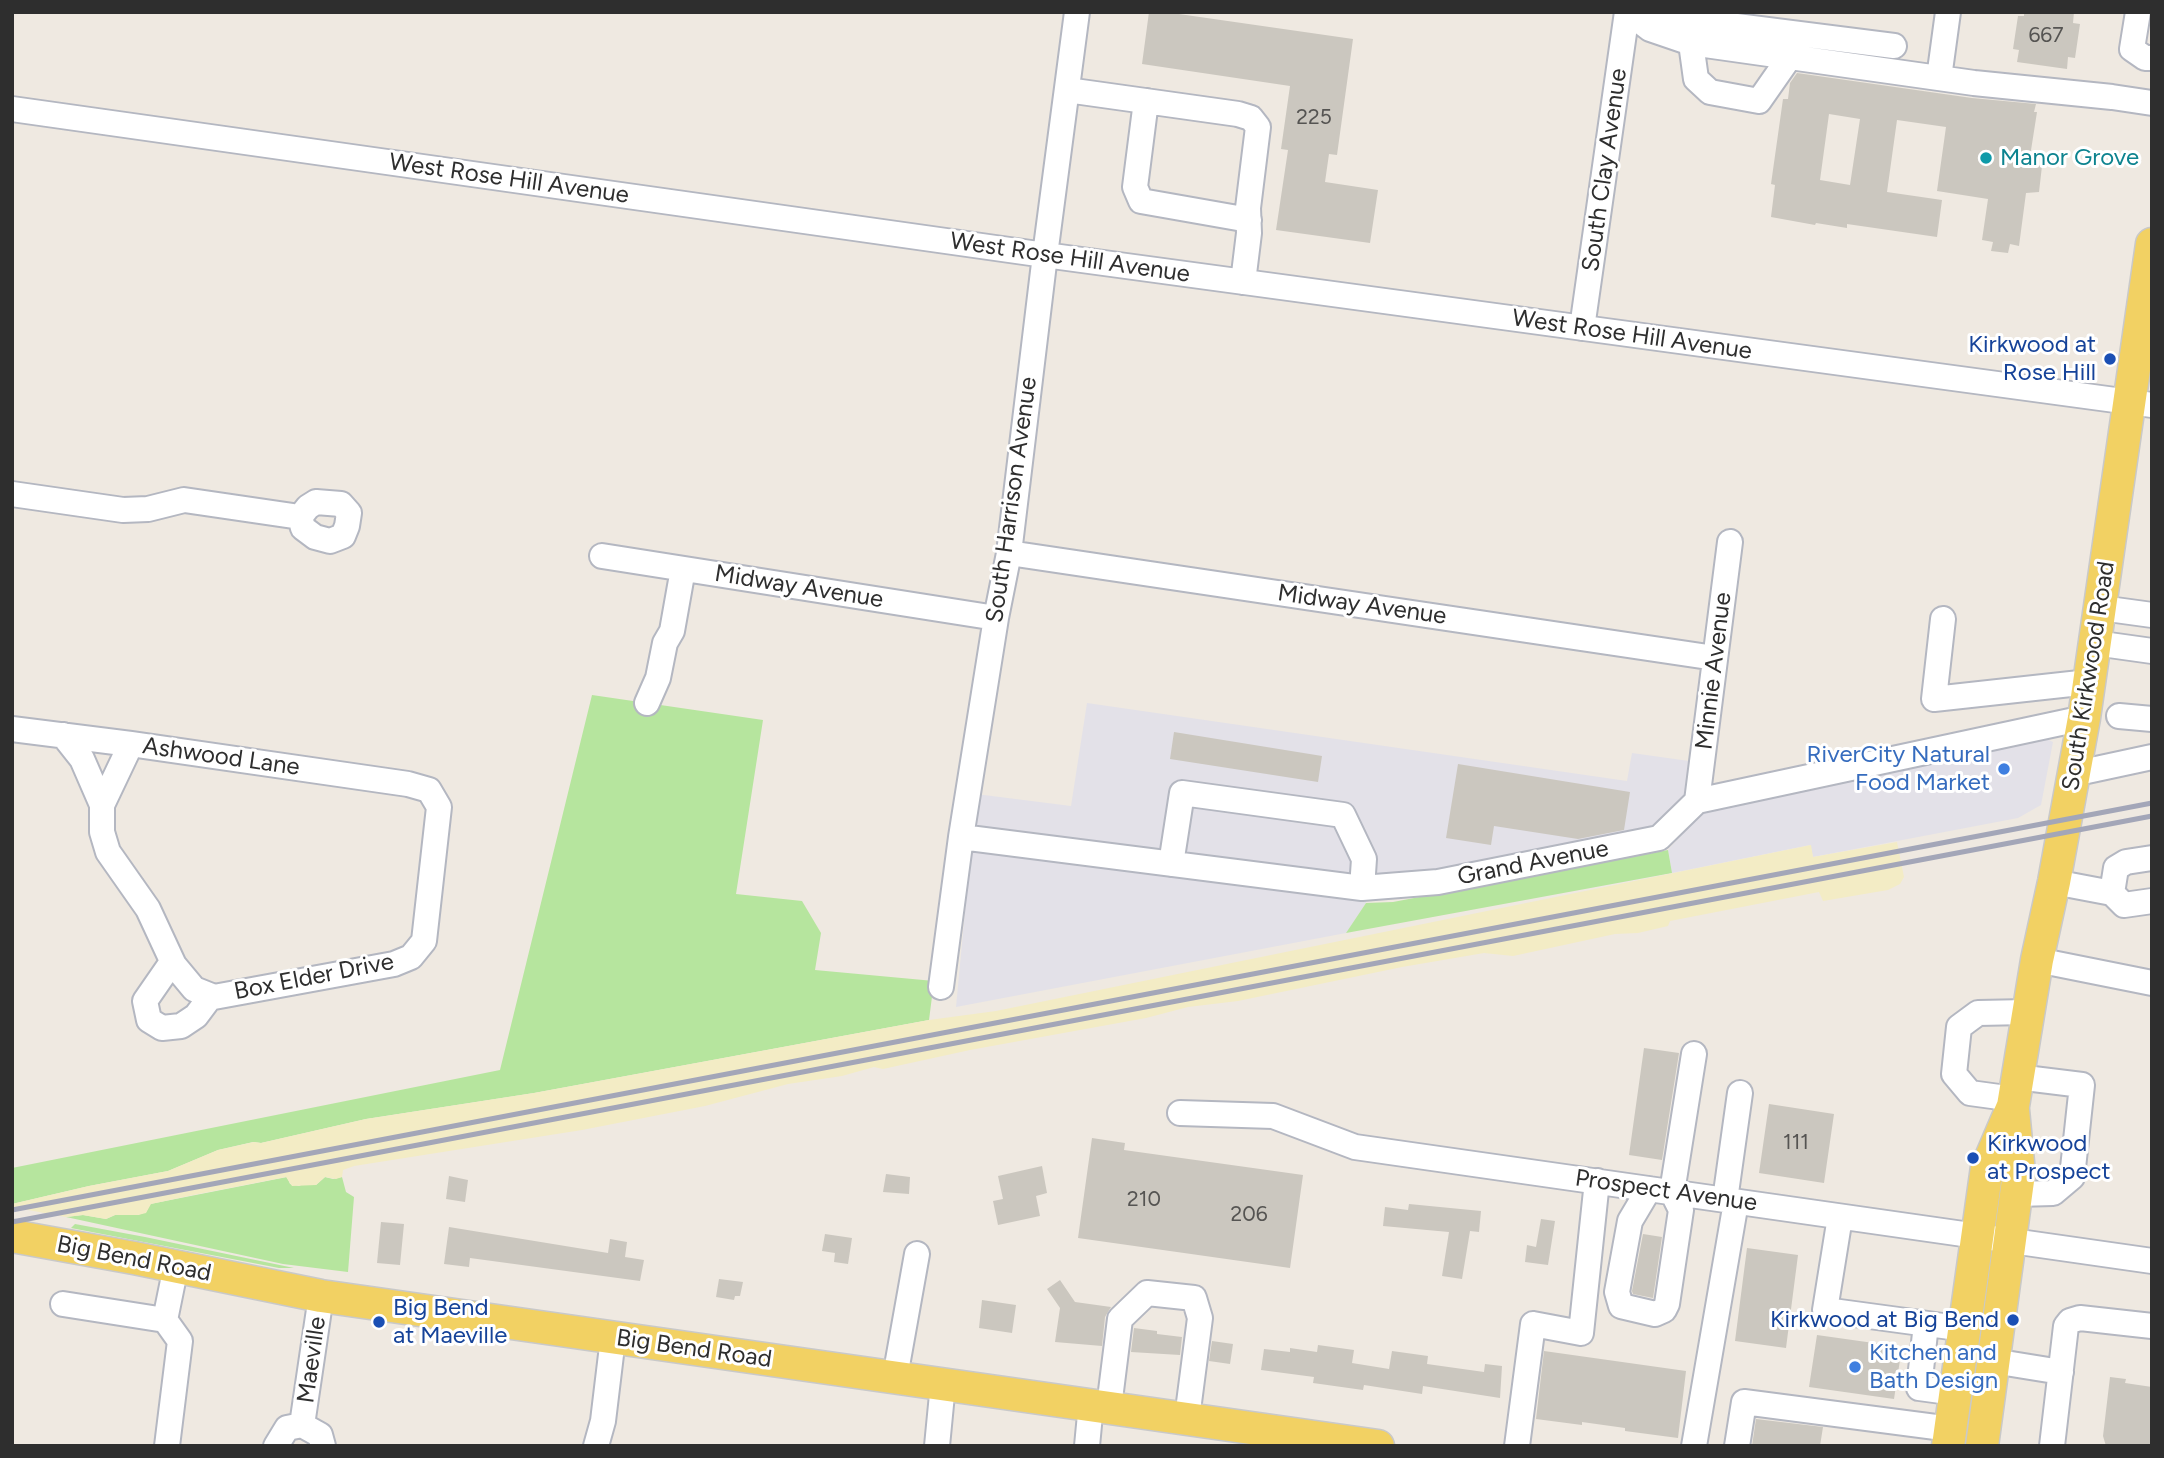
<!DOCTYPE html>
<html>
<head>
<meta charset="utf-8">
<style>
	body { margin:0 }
	#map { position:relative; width:2164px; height:1458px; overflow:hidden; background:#efe9e1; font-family:Figtree,sans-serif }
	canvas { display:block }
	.frame { position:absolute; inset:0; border:14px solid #2e2e2e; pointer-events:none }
</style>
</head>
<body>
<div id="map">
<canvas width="2164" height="1458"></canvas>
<div class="frame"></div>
</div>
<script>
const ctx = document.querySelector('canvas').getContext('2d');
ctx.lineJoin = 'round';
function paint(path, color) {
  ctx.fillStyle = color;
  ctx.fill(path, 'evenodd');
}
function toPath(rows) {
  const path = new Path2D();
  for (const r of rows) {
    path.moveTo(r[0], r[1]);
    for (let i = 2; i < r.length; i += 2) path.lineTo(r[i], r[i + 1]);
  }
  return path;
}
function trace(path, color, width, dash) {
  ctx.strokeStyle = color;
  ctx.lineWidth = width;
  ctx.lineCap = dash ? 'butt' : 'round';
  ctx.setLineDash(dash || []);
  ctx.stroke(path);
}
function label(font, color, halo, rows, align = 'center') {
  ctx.font = font + ' Figtree,sans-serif';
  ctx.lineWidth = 6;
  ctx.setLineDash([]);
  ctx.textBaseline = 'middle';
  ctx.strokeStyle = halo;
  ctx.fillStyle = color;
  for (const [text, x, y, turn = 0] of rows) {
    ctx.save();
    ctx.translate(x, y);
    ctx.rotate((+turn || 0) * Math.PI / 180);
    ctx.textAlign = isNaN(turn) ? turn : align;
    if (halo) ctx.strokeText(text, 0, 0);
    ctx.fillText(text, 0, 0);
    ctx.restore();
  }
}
paint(toPath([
	[1087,703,1627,781,1632,753,1689,761,1683,802,1660,826,1422,879,1369,879,1366,903,1346,933,956,1007,976,794,1071,806],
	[2043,737,2053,742,2041,805,2018,818,1813,857,1810,845,1672,873,1668,850,1702,812]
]), '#e3e1e8');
paint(toPath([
	[592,695,763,720,736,894,802,901,821,933,815,970,934,981,929,1020,534,1093,366,1119,261,1143,253,1142,218,1150,168,1171,89,1186,12,1204,12,1168,500,1070],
	[1668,850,1672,873,1346,933,1366,903,1393,902],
	[287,1177,290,1184,299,1186,303,1184,316,1185,325,1177,333,1179,342,1177,346,1192,354,1197,348,1272,283,1264,66,1217,83,1215,106,1219,115,1215,138,1215,146,1212,150,1204],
	[75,1224,145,1237,294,1268,279,1268,71,1228]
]), '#b6e59e');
paint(toPath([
	[1897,842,1904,877,1900,884,1888,890,1823,901,1819,892,1670,921,1668,926,1638,933,1615,934,1513,956,1484,953,1402,967,1238,1001,1188,1007,1146,1018,970,1050,883,1069,874,1067,842,1076,788,1084,705,1106,582,1130,354,1166,343,1170,342,1177,336,1179,325,1177,316,1185,292,1186,286,1177,193,1195,151,1204,146,1213,138,1215,115,1215,106,1219,83,1215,66,1217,12,1207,12,1204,89,1186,168,1171,218,1150,254,1142,261,1143,366,1119,534,1093,929,1020,996,1011,1811,845,1813,857]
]), '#f3ecc5');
paint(toPath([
	[1149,12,1165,12,1353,39,1337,155,1329,154,1325,182,1378,190,1370,243,1276,230,1288,150,1281,149,1290,86,1142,64],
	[2024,12,2074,12,2073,23,2080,24,2075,58,2068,57,2067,69,2017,62,2019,50,2013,49,2018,16,2024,16],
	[1797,73,1972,98,2036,104,2034,112,2037,112,2029,163,2042,166,2039,192,2026,193,2019,246,2010,244,2008,253,1991,251,1993,242,1982,240,1988,199,1937,191,1946,127,1897,120,1887,192,1942,200,1937,237,1847,224,1847,228,1816,223,1815,225,1771,217,1775,185,1771,184,1783,99,1788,99,1790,83],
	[1829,114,1860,119,1850,185,1820,180],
	[1174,732,1322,756,1318,782,1170,759],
	[1458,764,1630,792,1624,830,1578,839,1494,826,1491,845,1446,838],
	[1644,1048,1679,1053,1662,1160,1629,1155],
	[1769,1104,1834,1114,1824,1183,1759,1173],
	[1092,1138,1125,1143,1124,1150,1303,1175,1290,1268,1078,1238],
	[1042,1166,1047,1193,1036,1196,1040,1216,998,1225,993,1201,1003,1199,998,1176],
	[886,1174,910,1177,909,1194,883,1192],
	[449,1176,468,1180,465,1202,446,1199],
	[1409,1204,1481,1211,1479,1232,1470,1231,1462,1279,1442,1276,1449,1232,1383,1226,1385,1207,1408,1210],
	[1541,1219,1555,1221,1548,1265,1525,1262,1527,1245,1536,1247],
	[381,1222,404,1224,400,1265,377,1263],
	[449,1227,608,1253,610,1239,627,1242,625,1257,644,1260,640,1281,470,1258,469,1267,444,1264],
	[825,1234,852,1238,848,1264,834,1262,835,1253,822,1251],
	[1643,1234,1662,1237,1653,1298,1633,1294,1632,1291],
	[1747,1248,1798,1255,1786,1348,1735,1341],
	[719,1279,743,1282,740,1296,735,1296,734,1300,716,1297],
	[1060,1280,1075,1302,1111,1307,1105,1317,1102,1346,1055,1342,1060,1308,1047,1289],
	[982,1300,1016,1305,1012,1333,979,1328],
	[1134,1328,1157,1331,1157,1334,1182,1337,1180,1355,1131,1352],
	[1817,1335,1902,1347,1894,1399,1809,1387],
	[1212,1341,1233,1344,1230,1364,1209,1361],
	[1318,1345,1354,1350,1352,1363,1389,1369,1392,1351,1428,1356,1427,1364,1484,1372,1485,1364,1502,1366,1500,1398,1423,1386,1422,1394,1364,1385,1363,1390,1313,1383,1314,1377,1261,1370,1264,1349,1290,1352,1290,1348,1317,1352],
	[1544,1351,1686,1371,1678,1438,1625,1431,1625,1428,1582,1422,1582,1425,1536,1419],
	[2110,1377,2126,1379,2125,1383,2152,1387,2152,1446,2106,1446,2103,1436],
	[1756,1419,1823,1427,1820,1446,1752,1446]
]), '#cbc7bf');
const minor = toPath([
	[1628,12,1650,29,1691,43,1974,83,2112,97,2152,103],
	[2138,12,2132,49,2145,58,2152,58],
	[1634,13,1894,46],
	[1691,43,1696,79,1710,92,1759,101,1789,58],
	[1939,78,1948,12],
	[1067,90,1238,114,1251,118,1258,127,1248,208,1249,233,1243,282],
	[1146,101,1135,187,1141,201,1249,220],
	[12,109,1045,255,2152,405],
	[1582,328,1627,12],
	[12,494,123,510,148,509,184,500,300,517],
	[316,502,341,504,349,513,347,526,343,536,330,541,315,537,303,528,300,517,308,507,316,502],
	[1009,553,1715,658],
	[602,556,996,618],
	[2101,608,2152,615],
	[1943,619,1934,699,2089,682],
	[2095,643,2152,651],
	[647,703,658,678,665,643,672,631,683,569],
	[2119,716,2152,719],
	[12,729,131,744,408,784,429,790,439,807,424,941,411,957,394,964,214,997,194,989,174,965,148,909,108,852,102,832,102,805,131,744],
	[63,735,82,759,102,805],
	[2073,774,2152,757],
	[1697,801,1730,542],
	[961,837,1362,888,1438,882,1659,838,1697,801,2084,718],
	[1171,864,1182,793,1343,815,1364,859,1362,888],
	[2054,882,2112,893,2124,905,2152,901],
	[2112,893,2116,868,2126,862,2152,858],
	[2037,960,2152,983],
	[172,962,145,1001,149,1020,162,1028,181,1026,196,1016,211,996],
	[941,987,961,837,996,618,1009,553,1045,255,1077,12],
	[2014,1099,1970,1093,1954,1074,1959,1027,1978,1013,2027,1012],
	[1180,1113,1273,1116,1355,1147,2152,1261],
	[1649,1189,1630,1221,1617,1292,1621,1306,1655,1314,1664,1310,1667,1304,1681,1210,1672,1192,1694,1054],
	[2017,1194,2053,1193,2072,1177,2082,1085,2017,1077],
	[1725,1200,1740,1093],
	[1840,1217,1825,1310,1965,1329],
	[63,1304,165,1320,180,1341,167,1446],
	[165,1320,176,1266],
	[1926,1324,1919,1388,1956,1393],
	[1993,1361,2061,1372],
	[895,1377,917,1254],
	[1109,1407,1120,1319,1147,1293,1194,1298,1200,1318,1187,1418],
	[302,1425,321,1296],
	[276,1446,287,1428,302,1425,320,1435,323,1446],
	[596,1446,603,1421,613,1338],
	[937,1446,943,1384],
	[1087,1446,1091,1404],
	[1517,1446,1533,1324,1581,1333,1597,1181],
	[1694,1446,1736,1202],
	[1737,1446,1744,1402,1951,1429],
	[2052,1446,2066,1326,2070,1321,2080,1318,2152,1326]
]);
const major = toPath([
	[12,1236,134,1258,321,1296,1378,1446],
	[1948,1446,1987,1167,2013,1106,2037,960,2054,882,2084,718,2152,244],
	[1982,1446,2019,1173,2013,1110]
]);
trace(minor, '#b4b7c1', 28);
trace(major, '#c9c9c9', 35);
trace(minor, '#fff', 24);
trace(major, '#f2d163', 32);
trace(toPath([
	[12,1210,2152,803],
	[12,1222,2152,816]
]), '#a3a6b8', 5);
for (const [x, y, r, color] of [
	[1986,158,7,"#0f9aa8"],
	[2110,359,7,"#1a4fb4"],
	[2004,769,7,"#3f7fe0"],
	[1973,1158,7,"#1a4fb4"],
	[2013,1320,7,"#1a4fb4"],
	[379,1322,7,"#1a4fb4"],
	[1855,1367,7,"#3f7fe0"]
]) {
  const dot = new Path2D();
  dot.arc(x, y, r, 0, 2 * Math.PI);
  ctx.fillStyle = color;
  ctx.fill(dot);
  trace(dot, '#fff', 2.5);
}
label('21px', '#555452', null, [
	["667",2046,36],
	["225",1314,118],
	["111",1796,1143],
	["210",1144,1200],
	["206",1249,1215]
]);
label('24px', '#0d838f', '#fff', [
	["Manor Grove",2000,158]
], 'left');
label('24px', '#2e2e2e', '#fff', [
	["South Clay Avenue",1605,170,-82],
	["West Rose Hill Avenue",509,179,8],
	["West Rose Hill Avenue",1070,258,8],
	["West Rose Hill Avenue",1632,335,8],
	["South Harrison Avenue",1012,500,-82],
	["Midway Avenue",799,587,9],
	["Midway Avenue",1362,605,8],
	["Minnie Avenue",1714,671,-83],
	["South Kirkwood Road",2089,676,-81],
	["Ashwood Lane",221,757,8],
	["Grand Avenue",1533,863,-11],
	["Box Elder Drive",314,977,-11],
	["Prospect Avenue",1666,1191,8],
	["Big Bend Road",134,1259,11],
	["Big Bend Road",694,1349,8],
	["Maeville",312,1360,-82]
]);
label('24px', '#164399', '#fff', [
	["Kirkwood at",2096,345],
	["Rose Hill",2096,373],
	["Kirkwood",1987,1144,"left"],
	["at Prospect",1987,1172,"left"],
	["Big Bend",393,1308,"left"],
	["at Maeville",393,1336,"left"],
	["Kirkwood at Big Bend",1999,1320]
], 'right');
label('24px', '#366cbe', '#fff', [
	["RiverCity Natural",1990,755],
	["Food Market",1990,783],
	["Kitchen and",1869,1353,"left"],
	["Bath Design",1869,1381,"left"]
], 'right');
</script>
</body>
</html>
